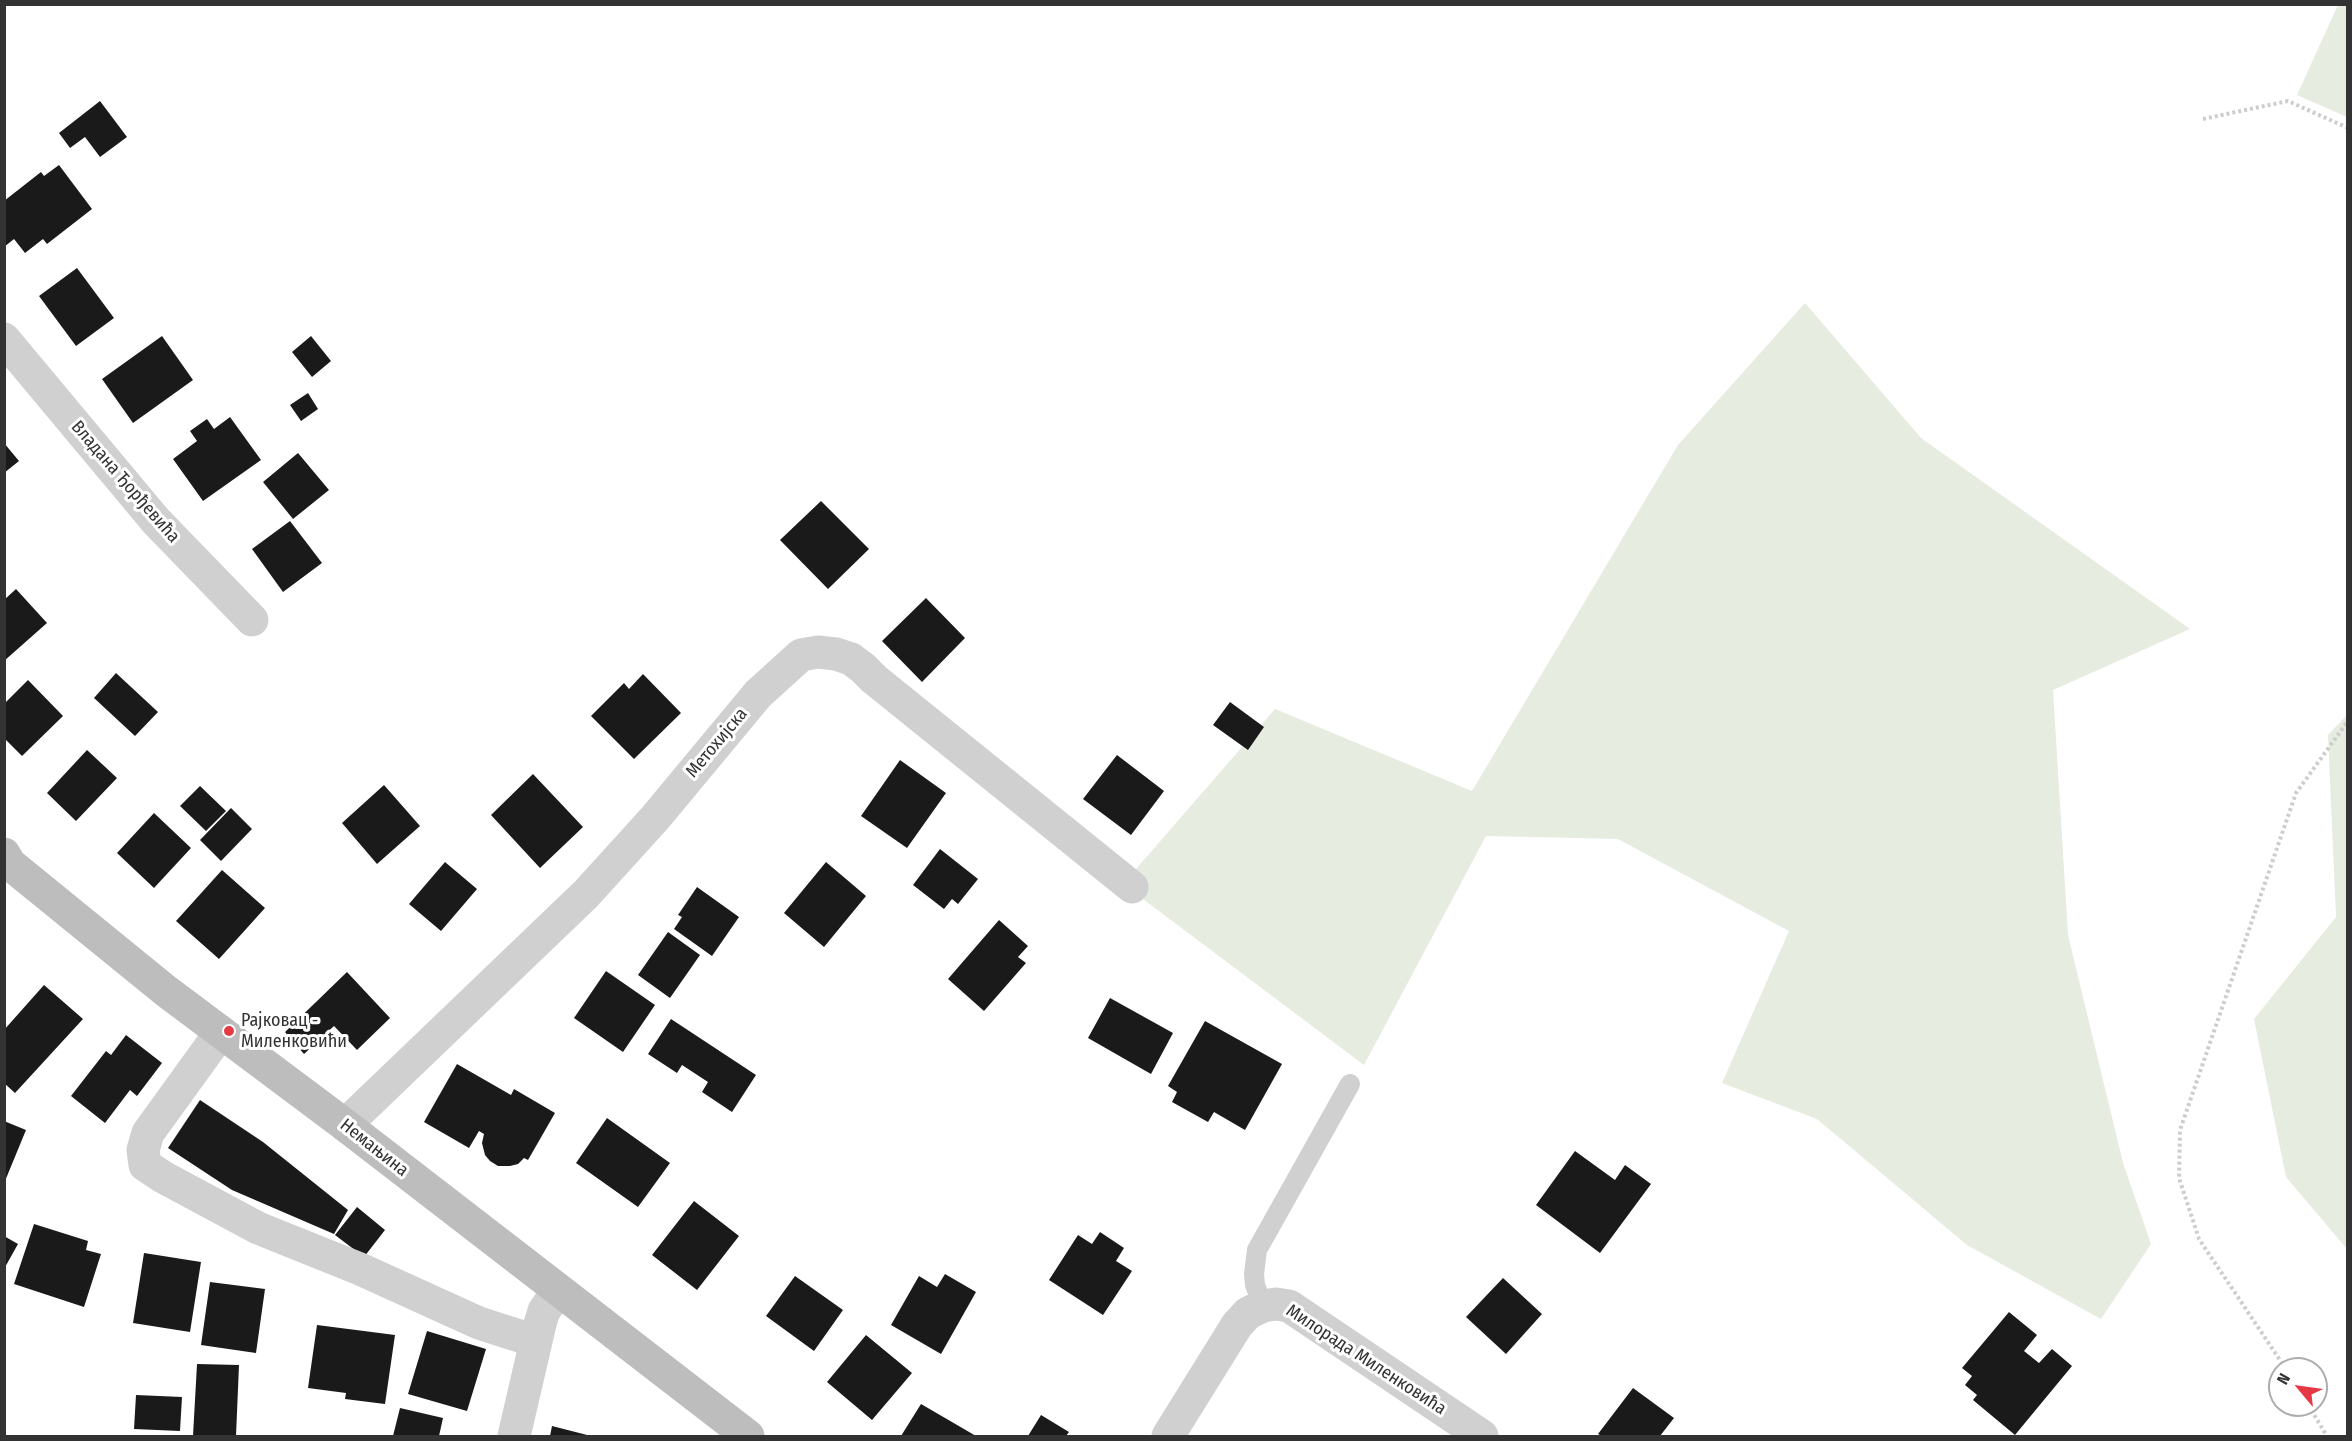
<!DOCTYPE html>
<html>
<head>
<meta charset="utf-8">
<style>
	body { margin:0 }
	#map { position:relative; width:2352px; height:1441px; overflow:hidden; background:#fff; font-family:"Fira Sans Condensed",sans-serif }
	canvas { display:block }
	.frame { position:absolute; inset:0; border:6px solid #333; pointer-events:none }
	.north { position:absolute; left:2268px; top:1357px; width:60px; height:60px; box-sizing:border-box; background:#fff; border:2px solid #adadad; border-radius:50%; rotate:299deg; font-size:16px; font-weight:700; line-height:24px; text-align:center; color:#333 }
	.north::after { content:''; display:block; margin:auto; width:21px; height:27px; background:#e63946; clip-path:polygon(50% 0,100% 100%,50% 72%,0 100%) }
</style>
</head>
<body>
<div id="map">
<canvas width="2352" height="1441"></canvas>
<div class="frame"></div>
<div class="north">N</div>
</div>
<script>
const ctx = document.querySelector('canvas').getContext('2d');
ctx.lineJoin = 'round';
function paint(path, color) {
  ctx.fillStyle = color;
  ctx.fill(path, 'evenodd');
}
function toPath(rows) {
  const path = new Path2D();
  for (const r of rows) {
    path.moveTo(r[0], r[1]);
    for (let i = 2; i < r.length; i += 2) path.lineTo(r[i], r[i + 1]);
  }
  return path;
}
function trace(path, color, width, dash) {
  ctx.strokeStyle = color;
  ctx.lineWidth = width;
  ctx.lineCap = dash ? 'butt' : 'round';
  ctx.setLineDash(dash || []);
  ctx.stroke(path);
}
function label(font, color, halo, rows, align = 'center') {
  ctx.font = font + ' "Fira Sans Condensed",sans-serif';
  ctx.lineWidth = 6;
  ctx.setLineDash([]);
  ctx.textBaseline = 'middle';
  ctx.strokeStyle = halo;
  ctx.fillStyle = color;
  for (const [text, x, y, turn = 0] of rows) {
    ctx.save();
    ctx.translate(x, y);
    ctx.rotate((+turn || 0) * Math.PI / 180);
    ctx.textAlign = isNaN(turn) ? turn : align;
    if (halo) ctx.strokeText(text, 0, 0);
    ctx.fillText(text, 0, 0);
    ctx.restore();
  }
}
paint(toPath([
	[2338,5,2347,5,2347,117,2297,95],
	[1805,303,1921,438,2190,629,2053,690,2068,935,2123,1163,2151,1244,2101,1319,1967,1245,1817,1119,1722,1083,1789,931,1618,839,1486,836,1364,1065,1123,884,1275,709,1472,791,1678,445],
	[2347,715,2347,1249,2286,1177,2254,1019,2336,917,2328,735]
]), '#e6ecdf');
paint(toPath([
	[100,101,127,137,100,157,85,137,70,148,59,133],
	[59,165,92,209,47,244,43,239,25,253,14,239,4,247,4,201,41,172,44,176],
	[77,268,114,318,76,346,39,296],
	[162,336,193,380,133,423,102,379],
	[311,336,331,361,312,377,292,352],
	[308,393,318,409,301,421,290,405],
	[230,417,261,460,203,501,173,459,197,441,190,431,207,419,214,429],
	[4,443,19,461,4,473],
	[298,453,329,490,293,519,263,482],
	[821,501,869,549,828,589,780,540],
	[290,521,322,563,283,592,252,549],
	[16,589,47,623,4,661,4,600],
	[926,598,965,638,922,682,882,641],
	[116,673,158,712,135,736,94,698],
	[643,674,681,713,634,759,591,716,624,683,629,689],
	[28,680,63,716,22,756,4,738,4,704],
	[1230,702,1264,727,1248,750,1213,725],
	[87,750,117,778,76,821,47,793],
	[1117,755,1164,791,1131,835,1083,799],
	[900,760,946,793,907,848,861,816],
	[533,774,583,827,540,868,491,815],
	[384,785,420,826,377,864,342,823],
	[200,786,226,811,206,831,180,806],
	[231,808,252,829,221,861,200,840],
	[154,813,191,848,154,888,117,853],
	[940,849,978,879,958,904,952,899,944,909,913,885],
	[445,862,477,889,441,931,409,904],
	[826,862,866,896,824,947,784,913],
	[222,870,265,908,219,959,176,921],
	[697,887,739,917,712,956,674,929,682,917,678,915],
	[999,920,1028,946,1018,957,1026,963,984,1011,948,979],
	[668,932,700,955,670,998,638,975],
	[606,971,655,1005,623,1052,574,1018],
	[347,972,390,1018,357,1050,334,1026,304,1054,285,1032],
	[44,985,83,1019,15,1093,4,1083,4,1030],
	[1110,998,1173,1033,1151,1074,1088,1038],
	[671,1019,756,1075,732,1112,702,1092,708,1082,682,1065,677,1073,648,1054],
	[1205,1021,1282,1064,1245,1130,1214,1112,1208,1122,1172,1102,1177,1092,1168,1086],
	[126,1035,162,1063,137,1096,130,1090,105,1123,71,1096,106,1051,111,1055],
	[457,1064,511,1095,514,1089,555,1113,528,1160,524,1158,518,1164,510,1166,498,1166,490,1161,485,1155,482,1143,484,1134,479,1131,469,1148,424,1122],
	[200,1100,263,1142,348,1210,334,1234,232,1190,168,1148],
	[607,1118,670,1163,638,1207,576,1163],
	[4,1121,26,1130,5,1181,4,1181],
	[1575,1151,1615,1180,1625,1165,1651,1184,1600,1253,1536,1205],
	[694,1201,739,1236,697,1290,652,1255],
	[357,1207,385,1230,364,1257,335,1235],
	[34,1224,88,1241,86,1250,101,1254,84,1307,14,1284],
	[1100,1232,1124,1248,1116,1261,1132,1271,1103,1315,1049,1280,1078,1235,1092,1244],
	[4,1236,18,1244,4,1269],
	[144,1253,201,1262,190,1332,133,1323],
	[945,1274,976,1292,941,1354,891,1325,919,1276,937,1287],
	[795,1276,843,1310,814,1351,766,1316],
	[1503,1278,1542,1314,1506,1354,1466,1317],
	[210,1282,265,1289,256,1353,201,1345],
	[2009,1312,2037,1335,2024,1351,2039,1363,2052,1349,2072,1366,2015,1435,1973,1400,1977,1395,1965,1385,1972,1376,1962,1368],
	[317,1325,395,1335,385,1404,345,1399,346,1393,308,1388],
	[427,1331,486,1349,467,1411,408,1394],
	[866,1335,912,1373,872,1420,827,1382],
	[197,1364,239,1365,236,1436,193,1436],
	[1633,1388,1674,1418,1660,1436,1602,1436,1598,1434],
	[136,1395,182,1397,180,1431,134,1429],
	[921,1404,976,1436,901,1436],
	[400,1408,443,1418,439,1436,393,1436],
	[1041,1415,1069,1432,1066,1436,1028,1436],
	[552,1426,591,1436,550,1436]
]), '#1a1a1a');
trace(toPath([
	[2203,119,2288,101,2348,128],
	[2286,1369,2199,1239,2179,1178,2180,1130,2296,793,2348,721],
	[2308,1405,2327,1436]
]), '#cdcdcd', 4, [3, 3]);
trace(toPath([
	[1263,1306,1255,1285,1254,1274,1257,1250,1350,1084]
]), '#d0d0d0', 20);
trace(toPath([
	[4,339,156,521,252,620],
	[221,1032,148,1133,143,1150,145,1165,163,1177,258,1228,360,1269,479,1323,535,1341],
	[345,1125,586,894,655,818,758,694,801,655,818,652,836,654,851,659,863,668,874,679,1132,887],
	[514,1436,540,1324,544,1311,558,1290],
	[1168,1436,1237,1325,1248,1313,1263,1306,1276,1304,1289,1306,1482,1436]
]), '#d0d0d0', 33);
trace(toPath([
	[4,854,10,864,166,991,345,1125,748,1436]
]), '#bdbdbd', 33);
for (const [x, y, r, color] of [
	[229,1031,6,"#e63946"]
]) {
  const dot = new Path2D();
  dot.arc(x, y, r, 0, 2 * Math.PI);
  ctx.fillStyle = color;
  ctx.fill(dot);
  trace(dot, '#fff', 2);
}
label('18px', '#333', '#fff', [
	["Владана Ђорђевића",125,482,49],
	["Метохијска",717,743,-50],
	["Немањина",374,1148,38],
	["Милорада Миленковића",1366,1360,33]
]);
label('18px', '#333', '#fff', [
	["Рајковац -",241,1021],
	["Миленковићи",241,1042]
], 'left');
</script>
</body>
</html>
